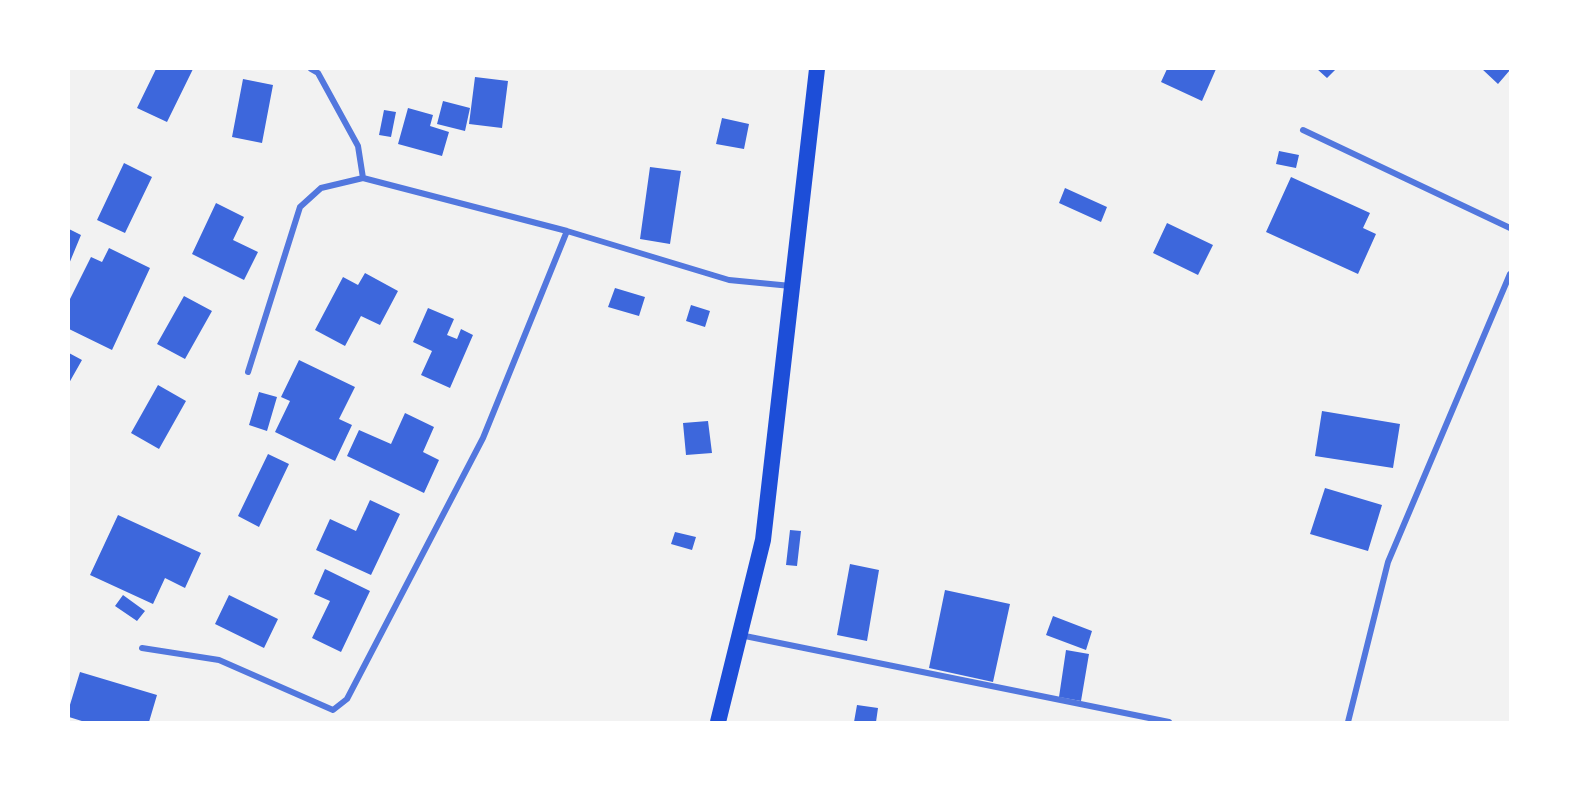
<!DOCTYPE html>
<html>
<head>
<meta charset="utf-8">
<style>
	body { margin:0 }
	#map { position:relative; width:1579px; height:791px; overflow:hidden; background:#f2f2f2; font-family:Montserrat,sans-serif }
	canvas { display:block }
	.frame { position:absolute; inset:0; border:70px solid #fff; pointer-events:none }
</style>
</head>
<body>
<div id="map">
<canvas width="1579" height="791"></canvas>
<div class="frame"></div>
</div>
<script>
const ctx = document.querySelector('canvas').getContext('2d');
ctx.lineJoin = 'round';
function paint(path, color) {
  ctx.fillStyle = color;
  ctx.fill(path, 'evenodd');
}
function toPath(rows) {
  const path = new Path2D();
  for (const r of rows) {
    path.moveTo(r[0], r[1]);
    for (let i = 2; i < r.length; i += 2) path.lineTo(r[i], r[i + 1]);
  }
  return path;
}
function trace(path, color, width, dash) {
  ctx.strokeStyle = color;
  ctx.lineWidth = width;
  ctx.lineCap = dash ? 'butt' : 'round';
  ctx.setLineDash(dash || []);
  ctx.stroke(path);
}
paint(toPath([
	[156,69,193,69,167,122,137,108],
	[1167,69,1216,69,1202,101,1161,82],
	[1317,69,1336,69,1327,78],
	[1482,69,1510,69,1510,70,1498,84],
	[475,77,508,81,502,128,469,124],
	[243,79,273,85,262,143,232,137],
	[443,101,470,108,465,131,437,124],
	[408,108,433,115,430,126,449,132,442,156,398,144],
	[384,110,396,112,391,137,379,135],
	[722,118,749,124,744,149,716,144],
	[1279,151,1299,155,1296,168,1276,164],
	[124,163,152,177,125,233,97,220],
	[650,167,681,171,670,244,640,239],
	[1291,177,1370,213,1363,228,1376,234,1358,274,1266,232],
	[1065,188,1107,207,1101,222,1059,203],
	[216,203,244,217,233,240,258,252,244,280,192,254],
	[1167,223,1213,245,1198,275,1153,253],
	[69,229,81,235,69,264],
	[109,248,150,268,112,350,69,329,69,301,91,257,102,262],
	[365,273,398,291,380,325,361,316,345,346,315,330,343,277,358,285],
	[615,288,645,297,639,316,608,307],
	[184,296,212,311,185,359,157,344],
	[691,305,710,311,705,327,686,321],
	[428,308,454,319,447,335,457,339,461,329,473,335,450,388,421,375,432,351,413,342],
	[69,353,82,360,69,383],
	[299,360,355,387,339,419,352,425,335,461,275,432,290,401,281,397],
	[158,385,186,401,159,449,131,433],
	[259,392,277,397,267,431,249,425],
	[1322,411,1400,424,1393,468,1315,456],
	[405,413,434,427,423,452,439,460,424,493,347,456,359,430,391,444],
	[708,421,712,453,686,455,683,423],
	[268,454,289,464,259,527,238,516],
	[1325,488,1382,505,1368,551,1310,534],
	[370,500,400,514,371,575,316,550,330,519,356,531],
	[118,515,201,553,185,588,165,578,153,604,90,575],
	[790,530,801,531,797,566,786,565],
	[675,532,696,537,692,550,671,544],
	[850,564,879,570,867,641,837,635],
	[325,569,370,591,341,652,312,638,330,601,314,594],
	[945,590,1010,604,993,682,929,668],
	[123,595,145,611,137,621,115,606],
	[229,595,278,619,264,648,215,624],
	[1053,616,1092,631,1086,650,1046,635],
	[1066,650,1089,654,1081,701,1059,697],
	[80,672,157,695,149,722,85,722,69,717,69,708],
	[857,705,878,708,876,722,854,722]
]), '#3d67dc');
trace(toPath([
	[311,69,318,73,358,146,363,178],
	[1303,130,1510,228],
	[248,372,300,207,321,188,363,178,567,231,729,280,791,286],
	[740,635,1169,722],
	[142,648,219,660,333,710,347,699,483,438,567,231],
	[1348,722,1388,562,1510,274]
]), '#5277de', 6);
trace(toPath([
	[718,722,763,540,817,69]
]), '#1d4ed8', 16);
</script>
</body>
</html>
